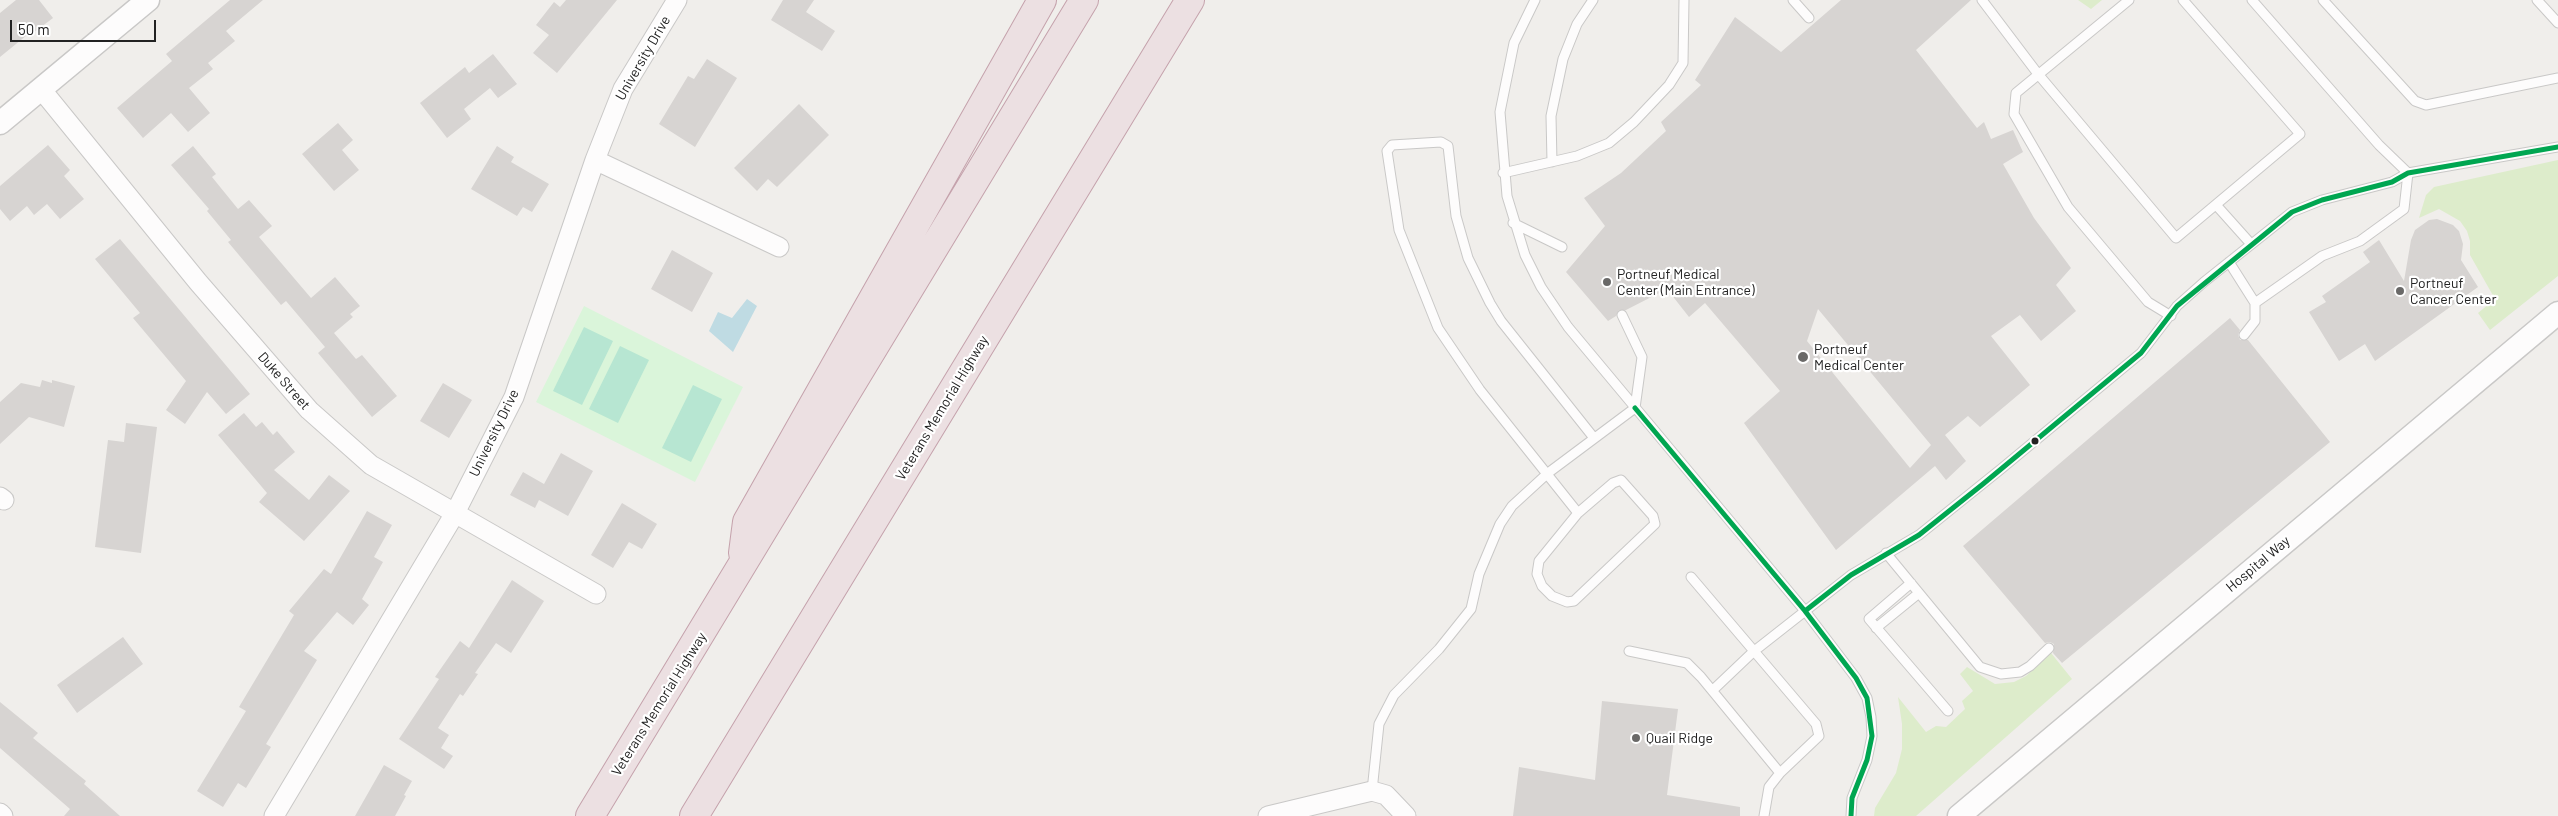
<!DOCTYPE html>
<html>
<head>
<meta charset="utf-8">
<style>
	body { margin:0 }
	#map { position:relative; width:2558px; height:816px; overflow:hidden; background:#f0eeeb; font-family:Barlow,sans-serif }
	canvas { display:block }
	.scale { position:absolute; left:10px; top:20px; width:146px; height:22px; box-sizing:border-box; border:2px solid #222; border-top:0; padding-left:6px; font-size:15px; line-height:18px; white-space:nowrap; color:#222; -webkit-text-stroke:4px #fff; paint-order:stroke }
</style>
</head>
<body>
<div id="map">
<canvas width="2558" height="816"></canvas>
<div class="scale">50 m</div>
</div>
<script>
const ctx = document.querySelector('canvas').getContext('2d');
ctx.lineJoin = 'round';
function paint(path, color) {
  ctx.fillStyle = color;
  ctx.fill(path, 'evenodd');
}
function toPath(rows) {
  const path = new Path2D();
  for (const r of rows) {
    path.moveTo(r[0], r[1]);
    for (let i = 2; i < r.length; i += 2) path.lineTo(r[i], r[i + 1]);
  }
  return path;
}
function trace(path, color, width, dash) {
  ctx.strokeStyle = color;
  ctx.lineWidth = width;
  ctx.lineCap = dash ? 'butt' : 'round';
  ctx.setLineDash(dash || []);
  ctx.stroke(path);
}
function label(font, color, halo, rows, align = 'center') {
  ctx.font = font + ' Barlow,sans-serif';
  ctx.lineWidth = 4.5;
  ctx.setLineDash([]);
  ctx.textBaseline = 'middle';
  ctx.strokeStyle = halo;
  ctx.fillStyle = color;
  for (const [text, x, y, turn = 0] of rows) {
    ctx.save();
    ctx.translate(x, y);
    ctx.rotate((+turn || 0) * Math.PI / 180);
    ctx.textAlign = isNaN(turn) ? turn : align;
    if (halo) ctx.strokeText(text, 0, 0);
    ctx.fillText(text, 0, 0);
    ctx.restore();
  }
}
paint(toPath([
	[2078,0,2102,0,2091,9],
	[2558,160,2558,276,2490,330,2478,313,2495,299,2470,255,2470,241,2467,231,2460,221,2439,209,2419,218,2426,195,2434,187],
	[2051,653,2072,679,1916,816,1874,816,1875,808,1896,773,1902,749,1902,724,1898,697,1926,732,1936,726,1946,727,1965,709,1962,701,1973,691,1960,674,1967,667,1995,684,2014,682,2026,676]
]), '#ddeccb');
paint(toPath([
	[584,306,743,387,695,482,536,402]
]), '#daf5da');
paint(toPath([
	[584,327,613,341,582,405,553,391],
	[620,346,649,360,618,423,589,409],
	[693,385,722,399,691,462,662,448]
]), '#b7e6d2');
paint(toPath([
	[747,299,757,306,733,352,709,331,718,312,732,318]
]), '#bfdbe3');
paint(toPath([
	[16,0,39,0,53,18,33,33,32,31,0,57,0,13],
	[230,0,263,0,226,31,235,41,208,63,213,69,189,88,210,113,188,132,171,113,143,138,117,108,172,61,166,54],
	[566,0,617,0,557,73,533,53,549,35,536,25,554,2,560,7],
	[783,0,814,0,806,12,835,31,822,51,771,20],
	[1841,0,1971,0,1916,50,1977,128,1984,122,1991,139,2013,130,2023,152,2003,164,2034,218,2071,268,2056,285,2076,311,2041,341,2020,315,1991,336,2030,385,1980,427,1968,416,1945,435,1966,461,1946,480,1935,466,1836,550,1744,423,1780,391,1705,303,1689,317,1667,289,1626,310,1619,310,1616,316,1608,321,1566,272,1605,226,1584,198,1621,173,1666,131,1661,122,1701,85,1695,80,1735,17,1781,52],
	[1818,309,1931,445,1910,468,1807,341],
	[493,54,517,84,498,98,490,88,464,109,471,119,447,138,420,103,465,67,469,73],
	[707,59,737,78,695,147,659,124,688,76,694,79],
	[799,104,829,135,777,187,768,179,757,191,734,168],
	[338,123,353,140,342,150,359,170,334,191,302,154],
	[48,145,70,170,64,176,84,199,60,219,47,204,34,215,27,206,10,221,0,209,0,186],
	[193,146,216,174,212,177,238,209,249,200,272,226,259,237,311,298,335,277,360,306,350,314,353,317,334,333,356,359,362,355,397,396,372,417,318,353,325,347,286,301,281,305,228,242,231,240,207,211,209,209,171,165],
	[497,146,514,157,511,162,549,184,532,212,523,207,517,216,471,189],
	[2437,219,2453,225,2459,231,2463,244,2461,260,2478,287,2375,361,2365,344,2339,361,2309,312,2326,302,2322,296,2370,262,2363,252,2379,240,2404,281,2411,240,2415,230,2429,220],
	[120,239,250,394,226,414,207,392,185,424,166,410,186,381,133,318,140,313,95,259],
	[672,250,713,273,692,312,651,289],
	[2230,318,2240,330,2238,335,2240,340,2248,340,2330,442,2062,663,2053,653,2054,644,2050,642,2045,643,1963,546],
	[42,380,52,383,52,380,75,386,64,427,29,417,0,444,0,402,21,383,40,387],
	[443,383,472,400,449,438,420,421],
	[244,413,256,427,262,422,273,435,277,431,295,452,274,470,309,500,329,475,350,491,304,541,259,502,267,493,218,435],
	[126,423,157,427,141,553,95,547,108,440,124,442],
	[561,453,593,471,568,516,539,500,535,508,510,495,523,472,544,484],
	[622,503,657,524,642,549,629,542,613,568,591,555],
	[367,511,392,525,374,557,383,562,362,599,369,605,353,625,337,612,304,651,317,660,266,744,271,747,246,788,238,783,223,807,197,791,246,711,239,707,294,615,289,611,324,569,331,574],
	[512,580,544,601,511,653,496,643,475,673,478,674,463,696,460,694,438,728,449,735,441,748,453,756,444,769,399,739,439,679,435,677,460,641,469,648],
	[123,637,143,664,77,713,57,685],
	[1602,701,1678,709,1667,795,1740,807,1740,816,1513,816,1519,767,1595,780],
	[0,702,38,733,33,738,86,781,84,784,120,816,64,816,70,809,0,748],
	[384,765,412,781,404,795,406,796,395,816,355,816]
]), '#d7d4d2');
const service = toPath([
	[1535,0,1514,43,1500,112,1507,196,1525,255,1541,287,1568,327,1805,611,1856,678,1867,698,1871,717,1872,736,1867,760,1852,798,1851,816],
	[1793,0,1809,18],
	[1982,0,2038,74,2176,238,2300,134,2183,0],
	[2129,0,2016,93,2014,114,2068,207,2148,302,2171,316],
	[2252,0,2379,145,2408,173],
	[2323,0,2415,101,2426,105,2558,78],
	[2537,0,2558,23],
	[1552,162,1551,116,1563,59,1577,24,1593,0],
	[1503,173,1577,156,1609,143,1634,122,1669,85,1683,63,1684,0],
	[2217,206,2251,244],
	[1513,223,1562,247],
	[2229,262,2255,303,2322,256,2360,241,2404,209,2408,173],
	[2244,335,2255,321,2255,303],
	[1578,513,1539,561,1537,574,1542,586,1552,596,1567,602,1574,601,1655,524,1653,516,1621,480,1613,483,1578,513,1480,390,1438,328,1399,230,1387,151,1392,145,1441,142,1448,146,1456,216,1468,258,1490,303,1501,321,1594,438],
	[1886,553,1980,667,2001,674,2020,672,2030,666,2049,648],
	[1691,577,1816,724,1819,736,1780,773,1769,787,1764,816],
	[1911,583,1869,619,1948,711],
	[1876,628,1919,593],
	[1629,651,1687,663,1701,677,1780,773],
	[1713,690,1753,652,1851,575,1919,535,2001,469,2141,353,2177,306,2204,282,2292,212,2322,200,2392,182,2408,173,2558,147],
	[1372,791,1379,724,1394,695,1439,649,1471,609,1479,574,1500,524,1512,506,1548,473,1635,408,1642,357,1622,315]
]);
const minor = toPath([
	[41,89,198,282,309,410,371,465,596,594],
	[595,160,779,247],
	[0,497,4,500],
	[0,813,3,816],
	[274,816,454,515,514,397,595,160,623,89,677,0],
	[1268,816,1372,791,1386,795,1406,816]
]);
const tertiary = toPath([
	[0,123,148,0],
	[1959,816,2558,313]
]);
const motorway = toPath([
	[743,553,747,522,1042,0],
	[590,816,1084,0],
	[694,816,1190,0]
]);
trace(service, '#c9c8c7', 11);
trace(minor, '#c9c8c7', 21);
trace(tertiary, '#c9c8c7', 25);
trace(motorway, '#c5a2ac', 30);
trace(service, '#fdfcfc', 9);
trace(minor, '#fdfcfc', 19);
trace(tertiary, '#fdfcfc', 22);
trace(motorway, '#ece0e2', 28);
trace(toPath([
	[1635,408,1805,611,1856,678,1867,698,1872,736,1867,760,1852,798,1851,816],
	[1805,611,1851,575,1919,535,1983,484,2141,353,2177,306,2292,212,2322,200,2392,182,2408,173,2558,147]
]), '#00a651', 5);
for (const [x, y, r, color] of [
	[1607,282,5,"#6a6968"],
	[2400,291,5,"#6a6968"],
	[1803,357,6,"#6a6968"],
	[2035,441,4.5,"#222"],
	[1636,738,5,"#6a6968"]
]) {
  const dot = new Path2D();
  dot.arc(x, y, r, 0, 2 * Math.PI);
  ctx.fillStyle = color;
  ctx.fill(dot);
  trace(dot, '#fff', 2);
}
label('14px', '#222', '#fff', [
	["University Drive",643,58,-60],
	["Duke Street",284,381,49],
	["Veterans Memorial Highway",942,408,-59],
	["University Drive",494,433,-64],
	["Hospital Way",2258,564,-40],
	["Veterans Memorial Highway",659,704,-58]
]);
label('14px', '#222', '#fff', [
	["Portneuf Medical",1617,274],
	["Center (Main Entrance)",1617,290],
	["Portneuf",2410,283],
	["Cancer Center",2410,299],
	["Portneuf",1814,349],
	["Medical Center",1814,365],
	["Quail Ridge",1646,738]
], 'left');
</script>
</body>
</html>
